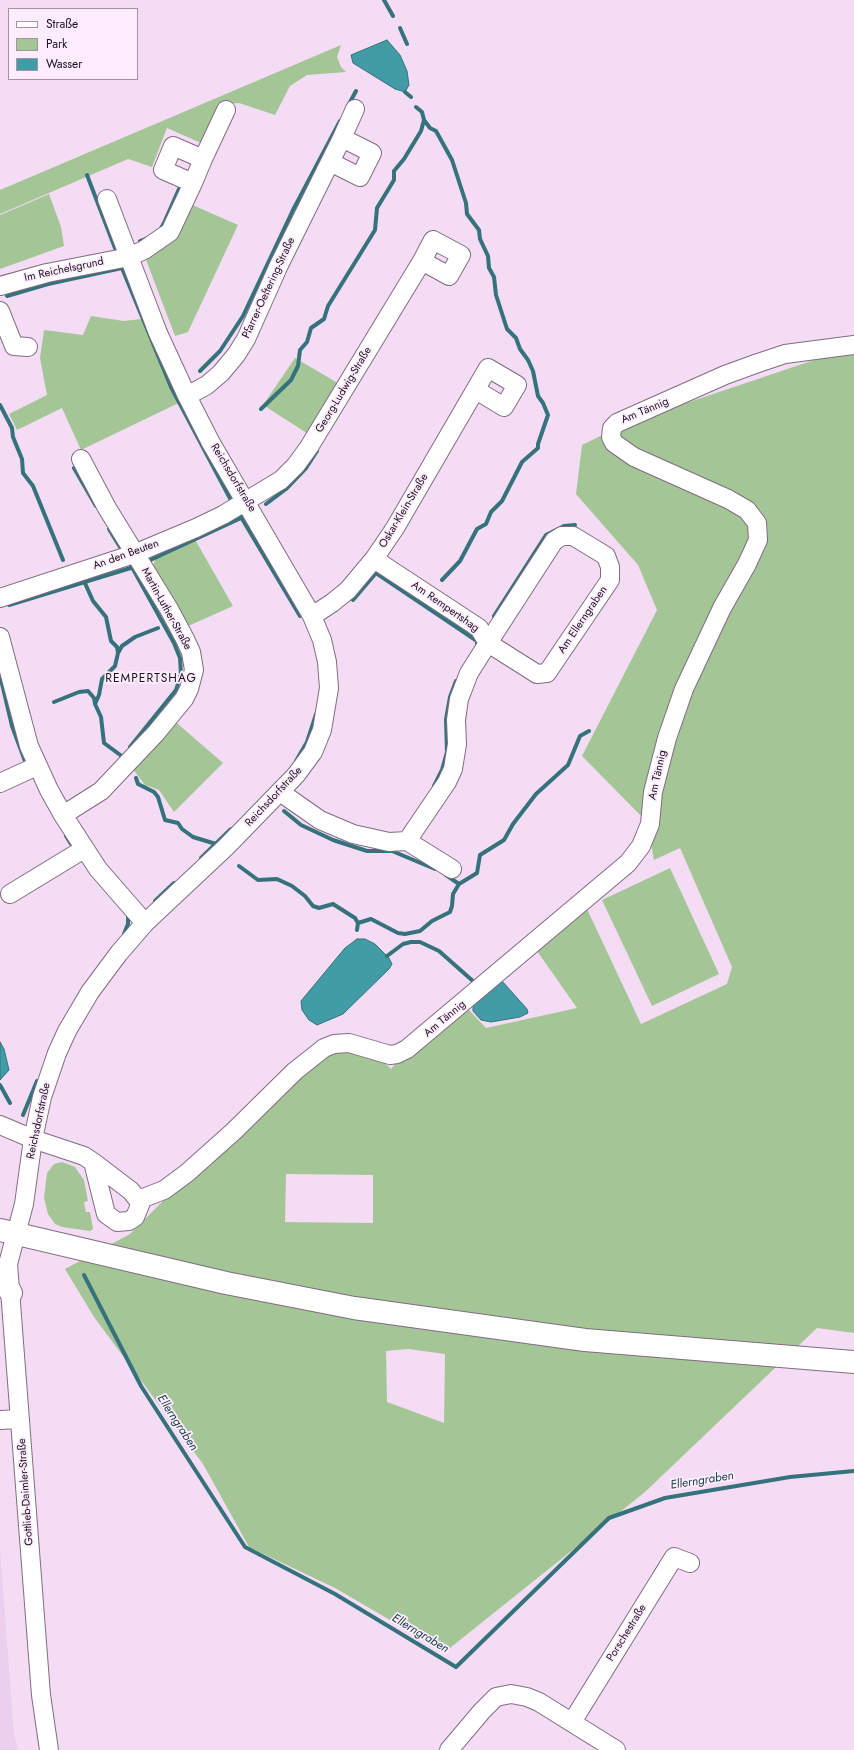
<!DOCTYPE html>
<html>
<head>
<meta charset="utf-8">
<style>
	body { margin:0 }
	#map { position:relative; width:854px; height:1750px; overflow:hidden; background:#f4ddf4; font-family:Jost,sans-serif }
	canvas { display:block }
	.legend { position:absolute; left:8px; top:8px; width:130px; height:72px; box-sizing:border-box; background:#feecff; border:1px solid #a294a3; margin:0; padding:5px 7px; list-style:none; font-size:12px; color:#191119 }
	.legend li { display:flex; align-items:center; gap:8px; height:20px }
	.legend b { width:20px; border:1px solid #a294a3 }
</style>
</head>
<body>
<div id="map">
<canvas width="854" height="1750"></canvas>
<ul class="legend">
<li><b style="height:5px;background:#fff"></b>Straße</li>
<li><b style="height:11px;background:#a4c696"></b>Park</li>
<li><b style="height:11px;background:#419ca5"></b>Wasser</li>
</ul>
</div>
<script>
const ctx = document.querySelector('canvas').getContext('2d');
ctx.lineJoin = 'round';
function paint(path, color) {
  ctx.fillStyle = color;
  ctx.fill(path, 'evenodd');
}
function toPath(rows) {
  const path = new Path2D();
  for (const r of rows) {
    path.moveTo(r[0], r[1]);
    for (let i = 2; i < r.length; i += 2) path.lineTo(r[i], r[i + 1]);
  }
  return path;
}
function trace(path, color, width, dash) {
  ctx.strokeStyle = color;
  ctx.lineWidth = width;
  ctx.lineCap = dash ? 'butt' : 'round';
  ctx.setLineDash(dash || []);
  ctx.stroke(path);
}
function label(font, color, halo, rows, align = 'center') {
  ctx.font = font + ' Jost,sans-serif';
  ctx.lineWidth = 3.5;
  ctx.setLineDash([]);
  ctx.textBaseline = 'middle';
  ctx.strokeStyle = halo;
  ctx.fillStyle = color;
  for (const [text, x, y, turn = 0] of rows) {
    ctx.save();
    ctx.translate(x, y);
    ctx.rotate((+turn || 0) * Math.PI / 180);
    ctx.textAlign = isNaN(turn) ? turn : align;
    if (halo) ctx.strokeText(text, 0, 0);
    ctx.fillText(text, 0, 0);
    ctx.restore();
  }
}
paint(toPath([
	[0,1548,14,1735,18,1750,0,1750]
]), '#ebcfec');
paint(toPath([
	[341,45,337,57,341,67,346,72,307,75,290,86,275,115,239,103,221,104,201,143,167,128,152,167,128,159,0,214,0,190],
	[49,194,61,227,64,246,0,269,0,215],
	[188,203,238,225,188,332,175,336,145,257],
	[91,316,124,321,150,318,187,399,81,450,62,408,17,430,9,414,47,395,40,358,44,330,83,335],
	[854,352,854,1333,817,1328,645,1492,445,1652,335,1588,249,1547,203,1464,94,1317,65,1269,130,1234,195,1169,300,1070,339,1049,381,1059,391,1069,401,1057,466,1007,486,1028,577,1008,537,951,586,907,641,1024,727,984,732,967,680,848,654,860,647,822,582,756,657,610,638,565,576,494,582,445,627,423,832,354],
	[286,1174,373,1175,373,1223,285,1222],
	[408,1349,445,1354,444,1423,387,1402,386,1351],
	[295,358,343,386,313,437,263,405],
	[193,536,233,606,186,627,153,567,156,555,160,552],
	[171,718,223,763,174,812,159,790,145,785,129,764],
	[670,868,719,974,652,1006,602,900],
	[62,1162,75,1167,84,1180,88,1201,84,1202,86,1212,90,1212,92,1223,93,1229,90,1231,62,1227,55,1224,48,1214,44,1198,47,1173,54,1164]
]), '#a4c696');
const water = toPath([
	[387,40,400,55,407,71,409,85,405,92,395,89,353,63,351,55,387,40],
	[357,939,365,939,375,944,389,958,392,964,389,969,343,1014,317,1025,309,1020,302,1010,301,1001,345,948,357,939],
	[502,981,527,1009,528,1013,520,1017,491,1022,481,1020,473,1011,473,1003,502,981],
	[0,1042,4,1049,9,1070,0,1080,0,1042]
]);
paint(water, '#419ca5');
trace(water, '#35727b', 1);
trace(toPath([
	[384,0,393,16],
	[400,28,407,44],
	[405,92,411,97],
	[348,106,356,91],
	[416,107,422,112,424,120,430,128,436,131,452,160,466,203,467,214,479,230,480,239,488,256,489,268,494,277,496,295,507,329,516,338,520,349,528,360,533,371,538,396,543,403,548,415,538,444,538,448,522,462,502,501,491,512,486,524,477,529,460,561,442,580],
	[87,175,115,248],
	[160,230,164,223,179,189],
	[140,241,148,238],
	[7,296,48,284,122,268,171,387,233,504],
	[200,371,220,351,243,316,293,210,340,121],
	[0,405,12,428,13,437,22,459,23,473,33,486,63,560],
	[261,409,291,380,298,366,300,350,307,342,311,328,324,319,328,306,375,230,377,208,394,180,394,171,404,159,421,131,424,120],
	[74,468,96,506],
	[266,504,286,489,306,468,317,451],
	[238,512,300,616],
	[109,529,123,552],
	[128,560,174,643,180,658,181,674,176,690,130,747],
	[146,562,241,518],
	[84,581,93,601,106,617,111,641,117,647,118,653,115,666,102,679,99,695,95,704,101,717,104,743,123,757],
	[353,600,376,573,477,641,477,644],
	[9,605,134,567],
	[494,616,546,535,564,526,575,525],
	[118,653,122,646,135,637,158,628],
	[0,675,12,726,25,761],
	[54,702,79,692,88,691,94,698,95,704],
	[296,761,307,742,316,714],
	[136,778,138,784,154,792,158,797,165,820,178,823,182,829,193,837,216,844],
	[434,786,442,770,447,752,446,719,450,697,456,681],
	[284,811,301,825,333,840,367,851,392,851,435,869],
	[66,836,71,844],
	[201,858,231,829],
	[239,866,258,880,277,879,292,886,305,896,313,906,319,908,333,904,355,918,358,923],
	[446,875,459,884],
	[155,901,174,883],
	[358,923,371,919,398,933,405,934,420,931,432,921,450,912,452,906,453,894,459,884,477,873,480,855,504,840,513,824,536,794,568,765,580,736,589,731],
	[357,930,358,923],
	[124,934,128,924,128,917],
	[387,956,403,944,411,942,420,942,439,951,474,982],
	[0,1085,10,1103],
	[23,1115,37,1081],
	[84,1275,141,1386,245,1547,335,1594,456,1667,609,1518,665,1498,790,1477,854,1471]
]), '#35727b', 4);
const minor = toPath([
	[342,138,372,153,360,177,330,162,342,138],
	[342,138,355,109],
	[203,159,226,110],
	[433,240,461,255,449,276,422,261,433,240],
	[0,286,47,273,129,257,144,250,170,232,193,183,203,159,173,146,163,170,193,183],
	[0,311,14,346,28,347],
	[187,396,207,385,221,373,236,355,246,339,279,265,330,162],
	[562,536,573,536,606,556,610,567,610,580,547,673,537,674,488,643,554,541,562,536],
	[0,598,134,554,196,528,223,515,281,480,296,465,309,447,422,261],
	[312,616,332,603,348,590,374,559,395,528,488,368,517,385,504,407,476,390],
	[0,637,29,746,49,790,63,815,98,869,145,923],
	[0,783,37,766],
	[280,792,320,820,353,834,389,842,407,841,447,782,453,769,457,744,456,720,459,699,469,673,488,643,479,628,374,559],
	[63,815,101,791,156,733,184,699,189,689,194,670,191,652,185,639,169,609,107,508,81,459],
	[407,841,452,869],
	[10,894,84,849],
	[0,1125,33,1139,84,1156,93,1162,131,1191,138,1200,140,1205,135,1217,129,1221,117,1222,106,1214,93,1162],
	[138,1200,164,1190,187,1173,234,1131,295,1071,324,1048,334,1044,349,1043,390,1055,397,1054,407,1049,628,863,641,846,650,824,653,792,667,738,684,689,722,608,747,564,758,540,757,523,747,510,728,499,634,457,614,443,611,437,612,428,617,423,725,375,758,363,785,354,854,345],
	[0,1420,20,1419],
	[572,1722,674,1557,690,1563],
	[49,1750,41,1695,8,1264,24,1204,33,1139,42,1097,57,1053,67,1031,90,992,119,953,145,923,226,847,296,775,313,752,322,730,329,688,327,662,322,640,312,616,211,443,187,396,158,333,107,199],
	[449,1750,482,1711,496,1697,511,1694,527,1697,539,1702,616,1750]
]);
const major = toPath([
	[0,1230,226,1283,354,1308,585,1340,854,1362],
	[0,1275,11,1293]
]);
trace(minor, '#806c81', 20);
trace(major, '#806c81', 24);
trace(minor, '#fff', 18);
trace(major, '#fff', 22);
label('11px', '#191119', '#feecff', [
	["Im Reichelsgrund",64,270,-12],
	["Pfarrer-Oeftering-Straße",269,288,-65],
	["Georg-Ludwig-Straße",344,390,-59],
	["Am Tännig",645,411,-23],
	["Reichsdorfstraße",233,478,59],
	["Oskar-Klein-Straße",404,511,-59],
	["An den Beuten",126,555,-20],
	["Am Rempertshag",445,607,35],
	["Martin-Luther-Straße",166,609,61],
	["Am Ellerngraben",583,620,-56],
	["Am Tännig",658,775,-78],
	["Reichsdorfstraße",274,797,-47],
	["Am Tännig",445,1019,-40],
	["Reichsdorfstraße",39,1121,-78],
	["Gottlieb-Daimler-Straße",26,1492,-94],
	["Porschestraße",627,1633,-58]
]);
ctx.letterSpacing = '1px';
label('12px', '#191119', '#feecff', [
	["REMPERTSHAG",151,679]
]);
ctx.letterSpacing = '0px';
label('italic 12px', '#174145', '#feecff', [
	["Ellerngraben",177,1423,57],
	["Ellerngraben",702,1481,-9],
	["Ellerngraben",420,1634,31]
]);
</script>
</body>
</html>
